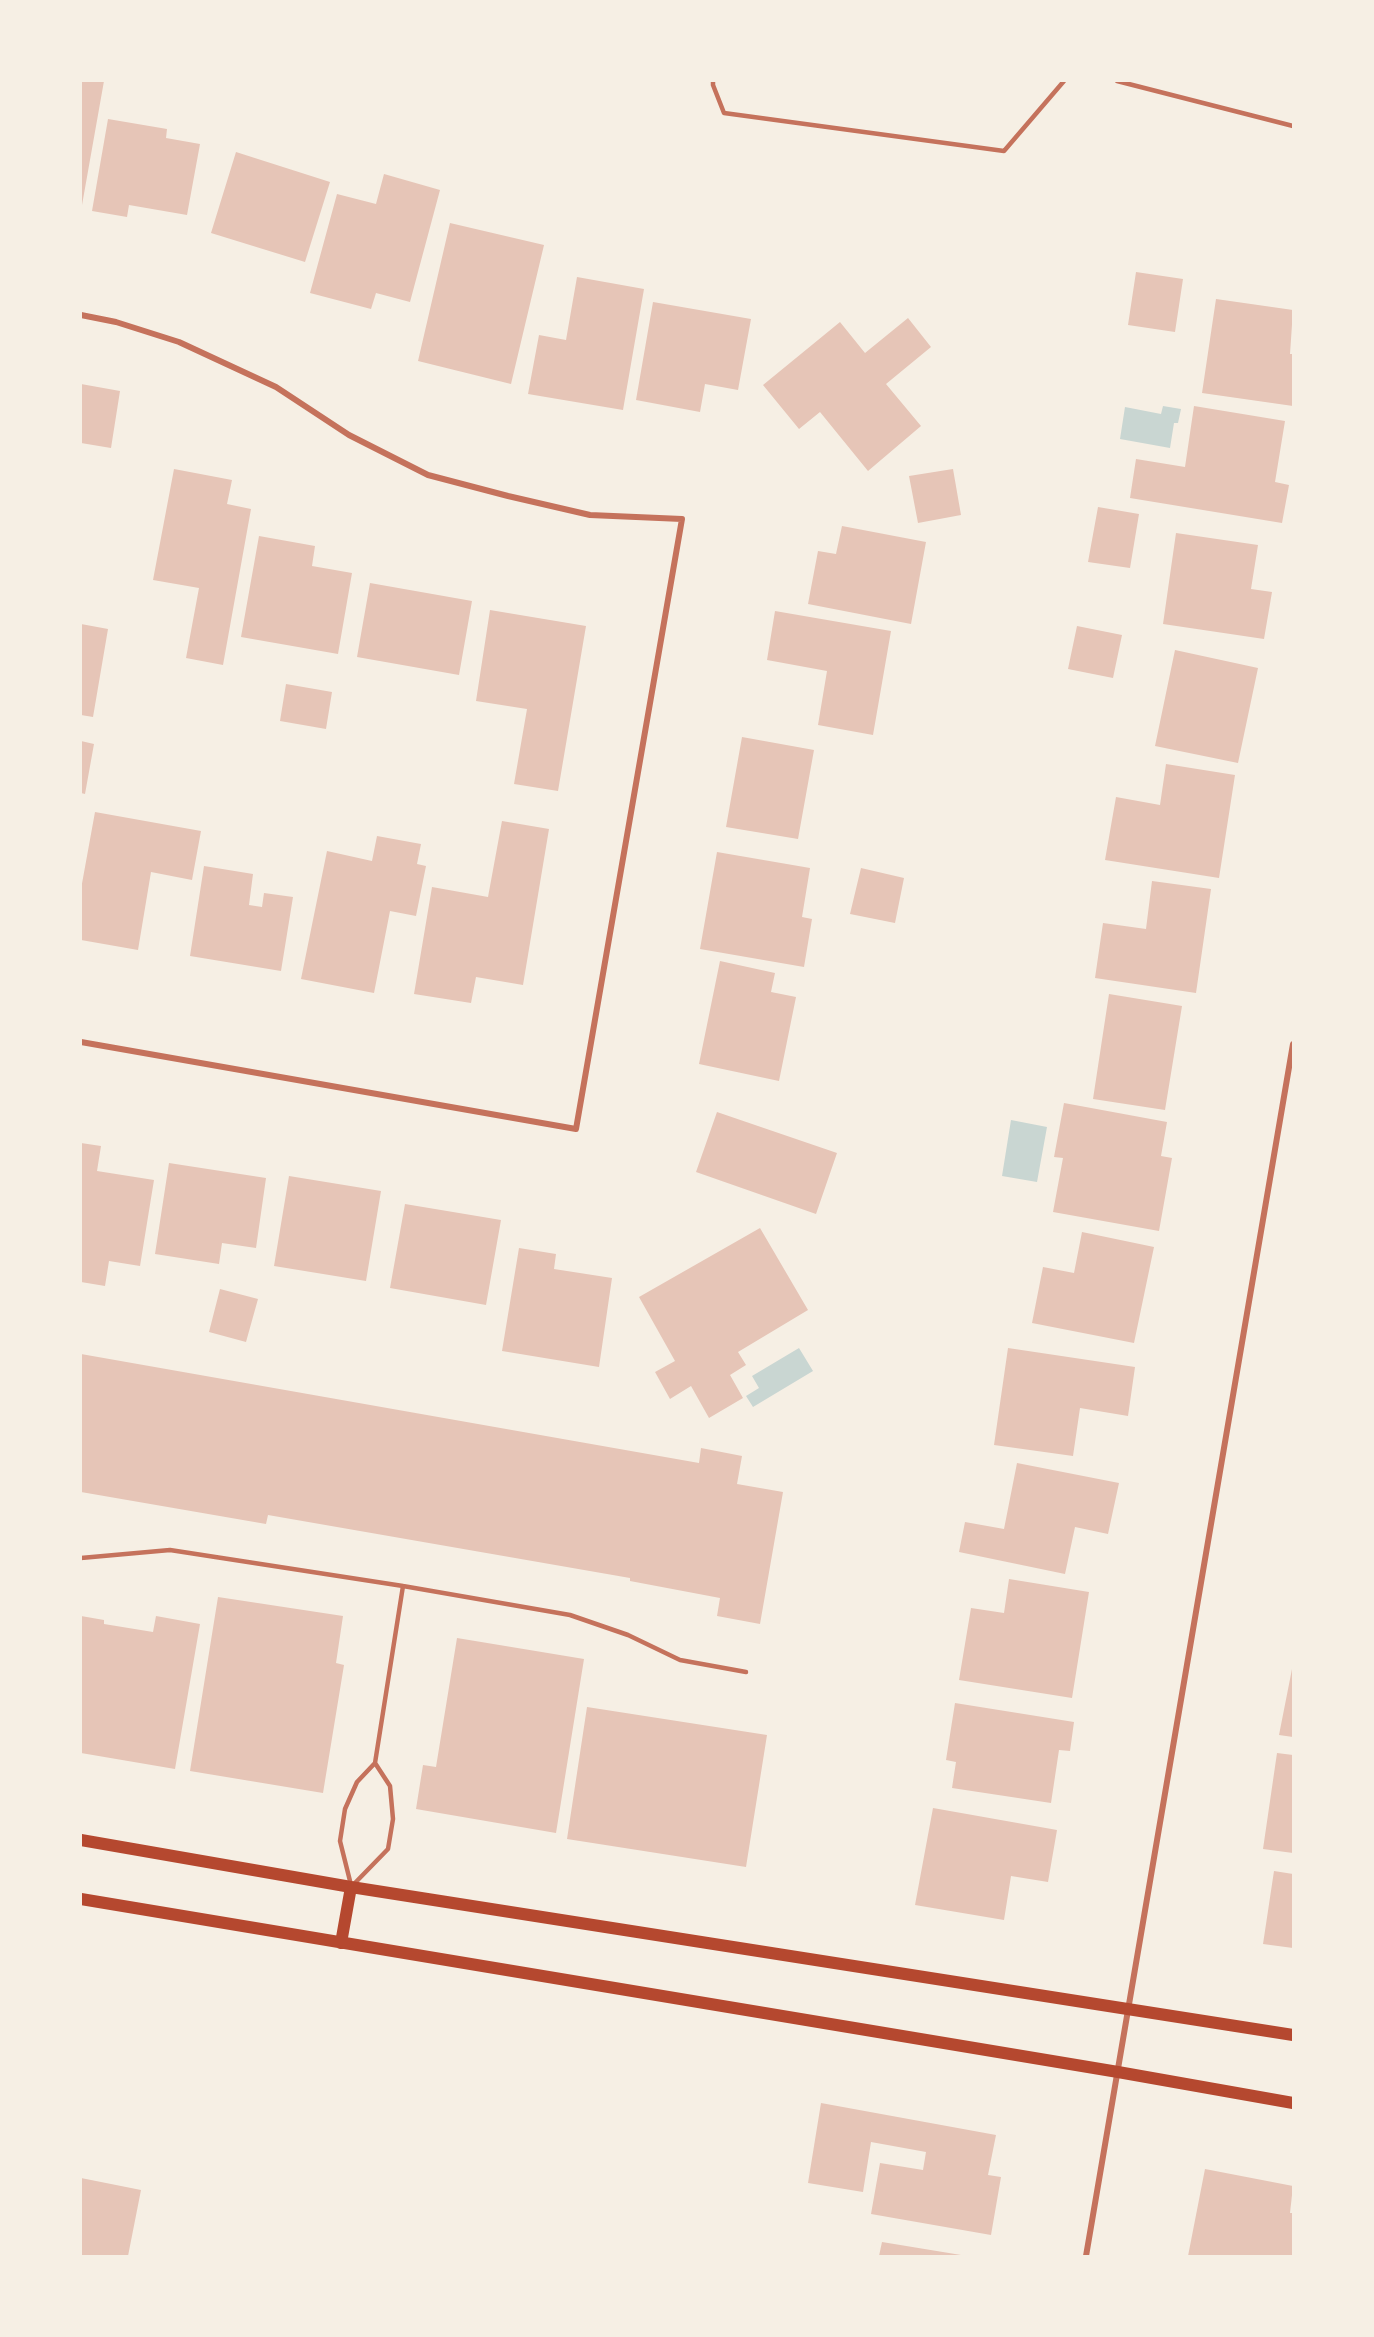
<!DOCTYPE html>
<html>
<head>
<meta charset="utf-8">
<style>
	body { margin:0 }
	#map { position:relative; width:1374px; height:2337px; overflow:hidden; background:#f6efe4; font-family:"Space Grotesk",sans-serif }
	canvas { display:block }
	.frame { position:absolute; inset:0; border:82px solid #f6efe4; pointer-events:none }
</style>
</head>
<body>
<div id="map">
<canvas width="1374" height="2337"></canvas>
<div class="frame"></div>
</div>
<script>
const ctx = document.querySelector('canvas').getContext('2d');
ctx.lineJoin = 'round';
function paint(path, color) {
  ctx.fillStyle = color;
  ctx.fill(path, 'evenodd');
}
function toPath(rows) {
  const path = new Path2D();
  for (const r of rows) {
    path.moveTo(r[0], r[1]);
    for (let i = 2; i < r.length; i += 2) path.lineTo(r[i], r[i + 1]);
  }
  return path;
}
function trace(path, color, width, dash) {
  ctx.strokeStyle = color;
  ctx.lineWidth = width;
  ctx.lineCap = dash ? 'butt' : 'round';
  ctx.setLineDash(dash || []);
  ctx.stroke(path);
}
paint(toPath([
	[1163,406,1181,409,1178,423,1174,423,1170,448,1120,439,1125,407,1161,414],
	[1011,1120,1047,1127,1037,1182,1002,1176],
	[799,1348,813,1371,753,1407,746,1396,759,1388,752,1376]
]), '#c9d6d2');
paint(toPath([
	[81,81,104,81,82,205,81,205],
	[108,119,167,129,166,138,200,144,187,215,129,205,127,217,92,211],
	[236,152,330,182,305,262,211,233],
	[384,174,440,190,410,302,376,293,371,309,310,293,337,194,376,204],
	[450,223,544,245,511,384,418,361],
	[1136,272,1183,279,1175,332,1128,325],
	[577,277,644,289,623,410,528,394,539,335,566,340],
	[1216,299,1293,310,1290,354,1293,354,1293,406,1202,393],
	[653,302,751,319,738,390,705,384,700,412,636,400],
	[908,318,931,347,886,384,921,426,868,471,820,412,799,429,763,385,840,322,865,353],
	[81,384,120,391,111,448,81,443],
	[1194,406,1285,421,1275,482,1289,485,1282,523,1130,498,1136,459,1185,467],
	[174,469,232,480,227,504,251,509,223,665,186,658,199,588,153,580],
	[953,469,961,515,918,523,909,476],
	[1098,507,1139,514,1130,568,1088,562],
	[842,526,926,542,911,624,808,604,818,551,836,554],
	[1176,533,1258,545,1251,589,1272,592,1264,639,1163,624],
	[259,536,315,546,312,566,352,573,338,654,241,637],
	[370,583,472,601,459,675,357,657],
	[490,610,586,626,558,791,514,784,527,709,476,701],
	[775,611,891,631,873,735,818,725,827,671,767,660],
	[81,624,108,629,93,717,81,715],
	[1077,626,1122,635,1113,678,1068,669],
	[1175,650,1258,668,1238,763,1155,746],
	[286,684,332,692,326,729,280,721],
	[742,737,814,750,798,839,726,827],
	[81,741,94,744,85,794,81,793],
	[1166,764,1235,775,1219,878,1105,860,1116,797,1160,805],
	[95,812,201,831,192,880,151,872,138,950,81,940,81,889],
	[502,821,549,829,523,985,476,977,471,1003,414,994,432,887,488,897],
	[377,836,421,844,417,864,426,866,416,916,390,911,374,993,301,979,327,851,372,861],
	[717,852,810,868,802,917,812,919,804,967,700,949],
	[204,866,253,874,249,905,262,907,264,893,293,897,281,971,190,956],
	[861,868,904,878,895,923,850,914],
	[1152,881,1211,889,1196,993,1095,978,1103,923,1146,929],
	[720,961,775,973,771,992,796,997,779,1081,699,1064],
	[1109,994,1182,1006,1165,1110,1093,1099],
	[1064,1103,1167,1122,1161,1156,1172,1158,1159,1231,1053,1212,1063,1158,1054,1157],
	[717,1112,837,1153,816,1214,696,1172],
	[81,1143,101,1146,97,1171,154,1180,140,1266,109,1261,105,1286,81,1282],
	[169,1163,266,1178,256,1248,222,1243,219,1264,155,1254],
	[289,1176,381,1191,366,1281,274,1266],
	[405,1204,501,1220,486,1305,390,1288],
	[760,1228,808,1310,738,1352,746,1365,730,1375,743,1398,709,1418,691,1386,670,1399,655,1372,675,1361,639,1297],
	[1082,1232,1154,1247,1134,1343,1032,1323,1043,1267,1074,1273],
	[519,1248,556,1254,554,1269,612,1278,599,1367,502,1351],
	[220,1289,258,1299,246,1342,209,1332],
	[1008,1348,1135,1367,1128,1416,1080,1408,1073,1456,994,1445],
	[81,1354,699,1463,701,1448,742,1456,737,1484,783,1492,760,1624,717,1616,720,1598,630,1581,630,1578,268,1515,266,1524,81,1492],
	[1017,1463,1119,1483,1108,1534,1075,1527,1065,1574,959,1552,965,1522,1004,1529],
	[1009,1579,1089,1592,1072,1698,959,1680,971,1608,1004,1613],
	[218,1597,343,1616,336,1663,344,1665,323,1793,190,1771],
	[81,1616,104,1620,104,1624,153,1632,156,1616,200,1624,175,1769,81,1753],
	[457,1638,584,1659,556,1833,416,1809,423,1765,436,1767],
	[1292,1669,1293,1669,1293,1737,1279,1735],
	[955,1703,1074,1722,1070,1751,1059,1750,1051,1803,952,1788,956,1762,946,1760],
	[587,1707,767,1735,746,1867,567,1839],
	[1277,1753,1293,1755,1293,1853,1263,1849],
	[933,1808,1057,1830,1048,1882,1011,1876,1004,1920,915,1905],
	[1274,1871,1293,1874,1293,1948,1263,1944],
	[821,2103,996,2135,988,2175,1001,2177,991,2235,871,2214,880,2163,923,2170,926,2152,871,2142,863,2192,808,2183],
	[1205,2169,1293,2186,1290,2213,1293,2213,1293,2256,1188,2256],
	[81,2178,141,2190,128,2256,81,2256],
	[882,2242,961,2255,961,2256,879,2256]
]), '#e6c5b7');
trace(toPath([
	[713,81,713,85,724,113,1004,151,1064,81],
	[1117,81,1293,126],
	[81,1558,170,1550,403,1586,570,1615,628,1635,680,1660,746,1672],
	[351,1885,340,1841,345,1809,357,1782,375,1763,403,1586],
	[353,1885,388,1849,393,1819,390,1786,375,1763]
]), '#c5725c', 4.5);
trace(toPath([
	[81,315,116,322,179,342,276,387,349,435,428,475,508,496,590,515,682,519,576,1129,81,1042],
	[1086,2256,1293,1044]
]), '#c5725c', 6);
trace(toPath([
	[81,1840,351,1887,1293,2035],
	[81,1899,1118,2072,1293,2103],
	[341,1943,351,1887]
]), '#b5482f', 12);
</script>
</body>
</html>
